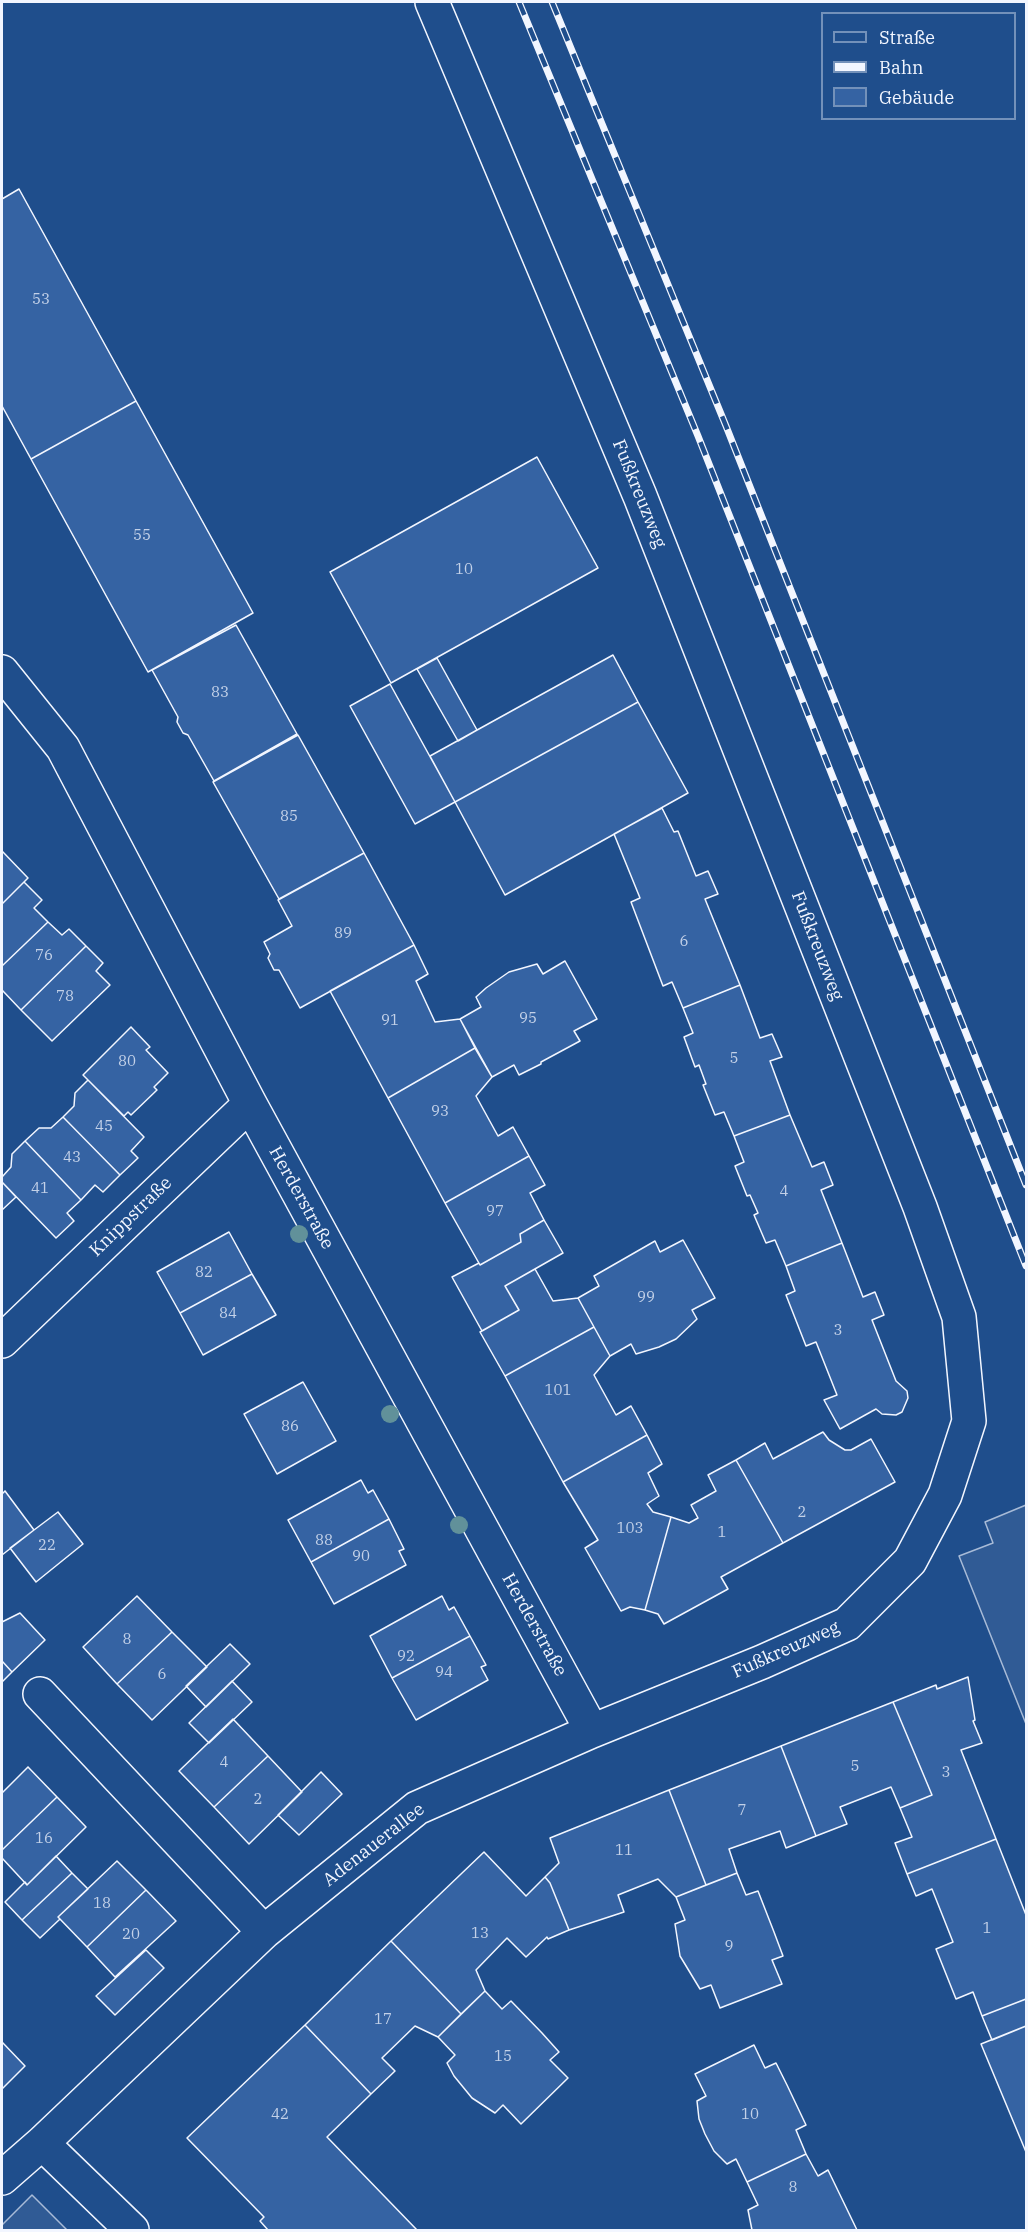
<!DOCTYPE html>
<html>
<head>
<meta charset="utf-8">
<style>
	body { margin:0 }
	#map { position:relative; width:1028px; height:2232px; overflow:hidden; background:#1f4e8c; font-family:"IBM Plex Serif",serif }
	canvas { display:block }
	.frame { position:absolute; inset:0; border:3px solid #f2f6ff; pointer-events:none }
	.legend { position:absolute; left:821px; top:12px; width:195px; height:108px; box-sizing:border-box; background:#1f4e8c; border:2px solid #7391ba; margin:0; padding:8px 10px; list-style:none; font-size:18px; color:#f2f6ff }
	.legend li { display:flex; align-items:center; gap:12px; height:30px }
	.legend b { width:30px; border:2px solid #7391ba }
</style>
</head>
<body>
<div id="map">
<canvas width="1028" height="2232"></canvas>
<div class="frame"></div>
<ul class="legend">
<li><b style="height:8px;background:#1f4e8c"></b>Straße</li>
<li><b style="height:8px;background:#f2f6ff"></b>Bahn</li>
<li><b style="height:16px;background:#3563a3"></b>Gebäude</li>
</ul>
</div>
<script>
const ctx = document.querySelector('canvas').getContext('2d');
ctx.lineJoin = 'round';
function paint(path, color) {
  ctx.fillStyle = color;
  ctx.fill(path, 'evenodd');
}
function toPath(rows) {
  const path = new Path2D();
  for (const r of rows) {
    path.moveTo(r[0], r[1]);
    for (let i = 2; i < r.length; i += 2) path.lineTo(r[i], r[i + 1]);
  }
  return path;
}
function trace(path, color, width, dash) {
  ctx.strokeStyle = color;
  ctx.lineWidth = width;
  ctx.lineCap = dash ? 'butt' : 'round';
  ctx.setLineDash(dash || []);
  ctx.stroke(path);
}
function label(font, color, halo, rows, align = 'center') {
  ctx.font = font + ' "IBM Plex Serif",serif';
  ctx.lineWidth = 4.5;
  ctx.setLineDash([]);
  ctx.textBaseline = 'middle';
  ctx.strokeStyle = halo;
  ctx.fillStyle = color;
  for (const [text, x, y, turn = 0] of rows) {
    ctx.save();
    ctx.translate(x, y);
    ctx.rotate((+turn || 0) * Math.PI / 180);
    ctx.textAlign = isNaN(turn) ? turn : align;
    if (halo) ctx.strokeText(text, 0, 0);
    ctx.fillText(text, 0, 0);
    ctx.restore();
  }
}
const built = toPath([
	[1026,1505,1026,1724,959,1556,993,1543,985,1522,1026,1505],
	[32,2195,67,2230,2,2230,2,2225,32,2195]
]);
paint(built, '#305b95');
trace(built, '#a8bbd7', 1.5);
const building = toPath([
	[19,189,136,401,31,459,2,406,2,199,19,189],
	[136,401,253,613,148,672,31,459,136,401],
	[537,457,598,568,391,683,330,572,537,457],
	[236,625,297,734,214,781,188,735,183,733,177,722,178,717,152,670,236,625],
	[613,655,638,702,455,802,430,756,613,655],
	[437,658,477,730,458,741,417,669,437,658],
	[390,684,455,802,415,824,350,706,390,684],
	[638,702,688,793,505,895,455,802,638,702],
	[298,735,364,853,279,899,213,782,298,735],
	[662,808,674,832,678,831,696,876,708,871,718,894,705,899,740,985,683,1008,672,982,663,986,631,902,640,898,614,834,662,808],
	[2,851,28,878,2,904,2,851],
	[364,853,414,945,300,1008,279,970,274,970,268,958,270,954,264,942,292,926,278,900,364,853],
	[24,882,42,900,34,908,48,922,2,966,2,904,24,882],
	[48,922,62,935,69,929,86,946,21,1010,2,990,2,966,48,922],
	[414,945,428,974,416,981,435,1022,460,1019,475,1048,388,1098,330,991,414,945],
	[86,946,103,963,96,971,110,985,52,1041,21,1010,86,946],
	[565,961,597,1019,574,1031,580,1041,541,1062,541,1064,519,1075,514,1065,492,1077,460,1019,481,1007,476,997,486,988,509,972,537,964,543,974,565,961],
	[740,985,760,1038,772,1034,782,1057,770,1061,790,1115,734,1136,724,1112,715,1115,703,1085,706,1084,699,1065,695,1067,684,1037,693,1033,683,1008,740,985],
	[131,1027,150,1047,146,1050,168,1073,154,1087,157,1090,131,1115,128,1112,124,1116,83,1075,131,1027],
	[475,1048,492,1077,476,1096,498,1136,513,1127,529,1156,445,1203,388,1098,475,1048],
	[88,1080,144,1137,131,1151,138,1158,120,1175,63,1117,74,1106,75,1093,88,1080],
	[790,1115,812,1167,824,1162,833,1185,821,1190,842,1243,786,1266,775,1240,766,1243,754,1215,758,1213,750,1195,747,1196,735,1166,744,1162,734,1136,790,1115],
	[63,1117,120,1175,103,1192,95,1185,81,1200,25,1141,39,1128,51,1128,63,1117],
	[25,1141,81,1200,67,1213,74,1221,56,1238,2,1182,2,1177,11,1167,12,1154,25,1141],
	[529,1156,545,1185,530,1193,544,1220,520,1234,521,1242,480,1265,445,1203,529,1156],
	[2,1182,16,1197,2,1210,2,1182],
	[544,1220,563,1253,505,1286,519,1310,482,1331,452,1277,479,1263,480,1265,521,1242,520,1234,544,1220],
	[229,1232,252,1274,180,1313,157,1272,229,1232],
	[683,1240,715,1298,692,1310,697,1319,676,1339,659,1347,636,1354,631,1344,610,1356,578,1298,599,1286,594,1276,655,1241,660,1252,683,1240],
	[842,1243,863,1297,875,1292,884,1315,872,1320,896,1381,907,1391,908,1398,902,1412,896,1415,882,1414,876,1409,840,1429,824,1400,837,1395,816,1342,806,1346,786,1295,795,1291,786,1266,842,1243],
	[535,1269,553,1301,578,1298,594,1327,505,1376,480,1332,519,1310,505,1286,535,1269],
	[252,1274,276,1315,203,1355,180,1313,252,1274],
	[594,1327,610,1356,594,1375,616,1415,631,1406,647,1435,563,1482,505,1376,594,1327],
	[303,1382,336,1441,277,1474,244,1414,303,1382],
	[823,1432,829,1440,845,1450,851,1450,871,1439,895,1482,783,1543,736,1460,765,1443,773,1459,823,1432],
	[647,1435,662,1464,648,1473,659,1496,647,1504,653,1512,671,1517,645,1610,630,1607,621,1611,585,1548,598,1540,563,1482,647,1435],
	[736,1460,783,1543,721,1577,728,1589,664,1624,658,1614,645,1610,671,1517,689,1523,698,1518,691,1505,716,1491,708,1475,736,1460],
	[361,1480,368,1493,373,1490,389,1519,311,1562,288,1520,361,1480],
	[5,1491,34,1530,2,1555,2,1494,5,1491],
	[58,1512,83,1544,36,1582,10,1548,58,1512],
	[389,1519,404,1549,399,1551,406,1565,334,1604,311,1562,389,1519],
	[137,1596,172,1632,117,1684,83,1647,137,1596],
	[442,1596,449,1610,454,1607,470,1636,392,1678,370,1636,442,1596],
	[20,1613,45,1640,12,1672,2,1661,2,1622,20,1613],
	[172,1632,207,1667,152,1720,117,1684,172,1632],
	[470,1636,486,1665,481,1667,488,1680,416,1720,392,1678,470,1636],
	[230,1644,250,1664,206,1707,186,1686,230,1644],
	[2,1661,12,1672,2,1682,2,1661],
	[968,1677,975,1720,973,1721,982,1743,961,1750,996,1839,907,1874,895,1843,912,1837,900,1808,932,1795,893,1702,936,1685,937,1689,968,1677],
	[232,1681,252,1702,209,1743,189,1723,232,1681],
	[893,1702,932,1795,900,1808,891,1787,840,1807,847,1824,816,1836,781,1746,893,1702],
	[233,1719,268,1756,214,1807,179,1771,233,1719],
	[781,1746,816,1836,786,1848,780,1831,729,1849,737,1873,706,1885,669,1790,781,1746],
	[268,1756,302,1792,249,1844,214,1807,268,1756],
	[28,1767,57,1797,2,1850,2,1793,28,1767],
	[321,1772,342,1794,299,1835,278,1815,321,1772],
	[669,1790,706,1885,676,1897,658,1879,618,1895,624,1912,569,1930,550,1883,545,1877,559,1863,550,1838,669,1790],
	[57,1797,86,1827,27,1885,2,1858,2,1850,57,1797],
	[996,1839,1026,1915,1026,1999,982,2016,973,1992,956,1999,936,1949,953,1942,932,1889,916,1896,907,1874,996,1839],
	[484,1852,526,1896,545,1877,550,1883,569,1930,548,1939,547,1937,526,1957,507,1938,476,1970,485,1991,461,2014,391,1941,484,1852],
	[56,1856,72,1873,22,1920,5,1902,25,1882,27,1885,56,1856],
	[117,1861,146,1890,87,1947,58,1917,117,1861],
	[72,1873,88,1889,58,1917,60,1919,40,1938,22,1920,72,1873],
	[737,1873,746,1895,758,1891,774,1932,783,1956,772,1960,782,1984,720,2008,711,1985,700,1989,680,1956,675,1924,685,1920,676,1897,737,1873],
	[146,1890,176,1921,115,1977,87,1947,146,1890],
	[391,1941,461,2014,438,2037,415,2026,382,2058,395,2071,371,2094,305,2025,391,1941],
	[146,1950,164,1968,115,2015,96,1996,146,1950],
	[485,1991,502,2009,511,2001,542,2033,559,2052,550,2060,568,2078,521,2124,503,2105,495,2113,472,2098,454,2076,447,2063,455,2055,438,2037,485,1991],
	[1026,1999,1026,2026,992,2040,982,2016,1026,1999],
	[305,2025,371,2094,327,2137,417,2230,268,2230,260,2221,264,2217,187,2138,305,2025],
	[1026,2026,1026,2152,981,2044,1026,2026],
	[2,2042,25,2066,2,2089,2,2042],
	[754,2045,765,2068,776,2063,787,2085,806,2125,796,2130,806,2154,747,2182,736,2159,727,2164,714,2151,705,2134,699,2119,697,2101,706,2096,695,2074,754,2045],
	[806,2154,818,2176,828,2170,857,2230,752,2230,748,2210,758,2205,747,2182,806,2154]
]);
paint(building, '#3563a3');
trace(building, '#f2f6ff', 1.5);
const minor = toPath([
	[2,672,63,748,250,1104,592,1731],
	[2,1341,250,1104],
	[40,1694,264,1932],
	[42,2143,132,2230],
	[2,2178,42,2143,264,1932,417,1808,592,1731,762,1662,847,1624,910,1561,945,1495,969,1421,959,1317,920,1207,640,496,432,2]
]);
trace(minor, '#f2f6ff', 36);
trace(minor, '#1f4e8c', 33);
const rail = toPath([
	[519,2,698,436,1026,1266],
	[552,2,726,426,1026,1185]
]);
trace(rail, '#f2f6ff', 7);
trace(rail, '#1f4e8c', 4.5, [14]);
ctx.fillStyle = '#61919a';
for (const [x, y] of [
	[299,1234],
	[390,1414],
	[459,1525]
]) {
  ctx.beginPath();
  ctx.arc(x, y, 9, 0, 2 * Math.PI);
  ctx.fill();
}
label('15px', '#c3d1e8', null, [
	["53",41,300],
	["55",142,536],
	["10",464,570],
	["83",220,693],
	["85",289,817],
	["89",343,934],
	["6",684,942],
	["76",44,956],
	["78",65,997],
	["95",528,1019],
	["91",390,1021],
	["5",734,1059],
	["80",127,1062],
	["93",440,1112],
	["45",104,1127],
	["43",72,1158],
	["41",40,1189],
	["4",784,1192],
	["97",495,1212],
	["82",204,1273],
	["99",646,1298],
	["84",228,1314],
	["3",838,1331],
	["101",558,1391],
	["86",290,1427],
	["2",802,1513],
	["103",630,1529],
	["1",722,1533],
	["88",324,1541],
	["22",47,1546],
	["90",361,1557],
	["8",127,1640],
	["92",406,1657],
	["94",444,1673],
	["6",162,1675],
	["4",224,1763],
	["5",855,1767],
	["3",946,1773],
	["2",258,1800],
	["7",742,1811],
	["16",44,1839],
	["11",624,1851],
	["18",102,1904],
	["1",987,1929],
	["13",480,1934],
	["20",131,1935],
	["9",729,1947],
	["17",383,2020],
	["15",503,2057],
	["42",280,2115],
	["10",750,2115],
	["8",793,2188]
]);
label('18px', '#f2f6ff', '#1f4e8c', [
	["Fußkreuzweg",639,494,68],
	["Fußkreuzweg",817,946,69],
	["Herderstraße",301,1198,61],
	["Knippstraße",131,1217,-44],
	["Herderstraße",534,1625,61],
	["Fußkreuzweg",786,1650,-24],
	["Adenauerallee",374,1845,-38]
]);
</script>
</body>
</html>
